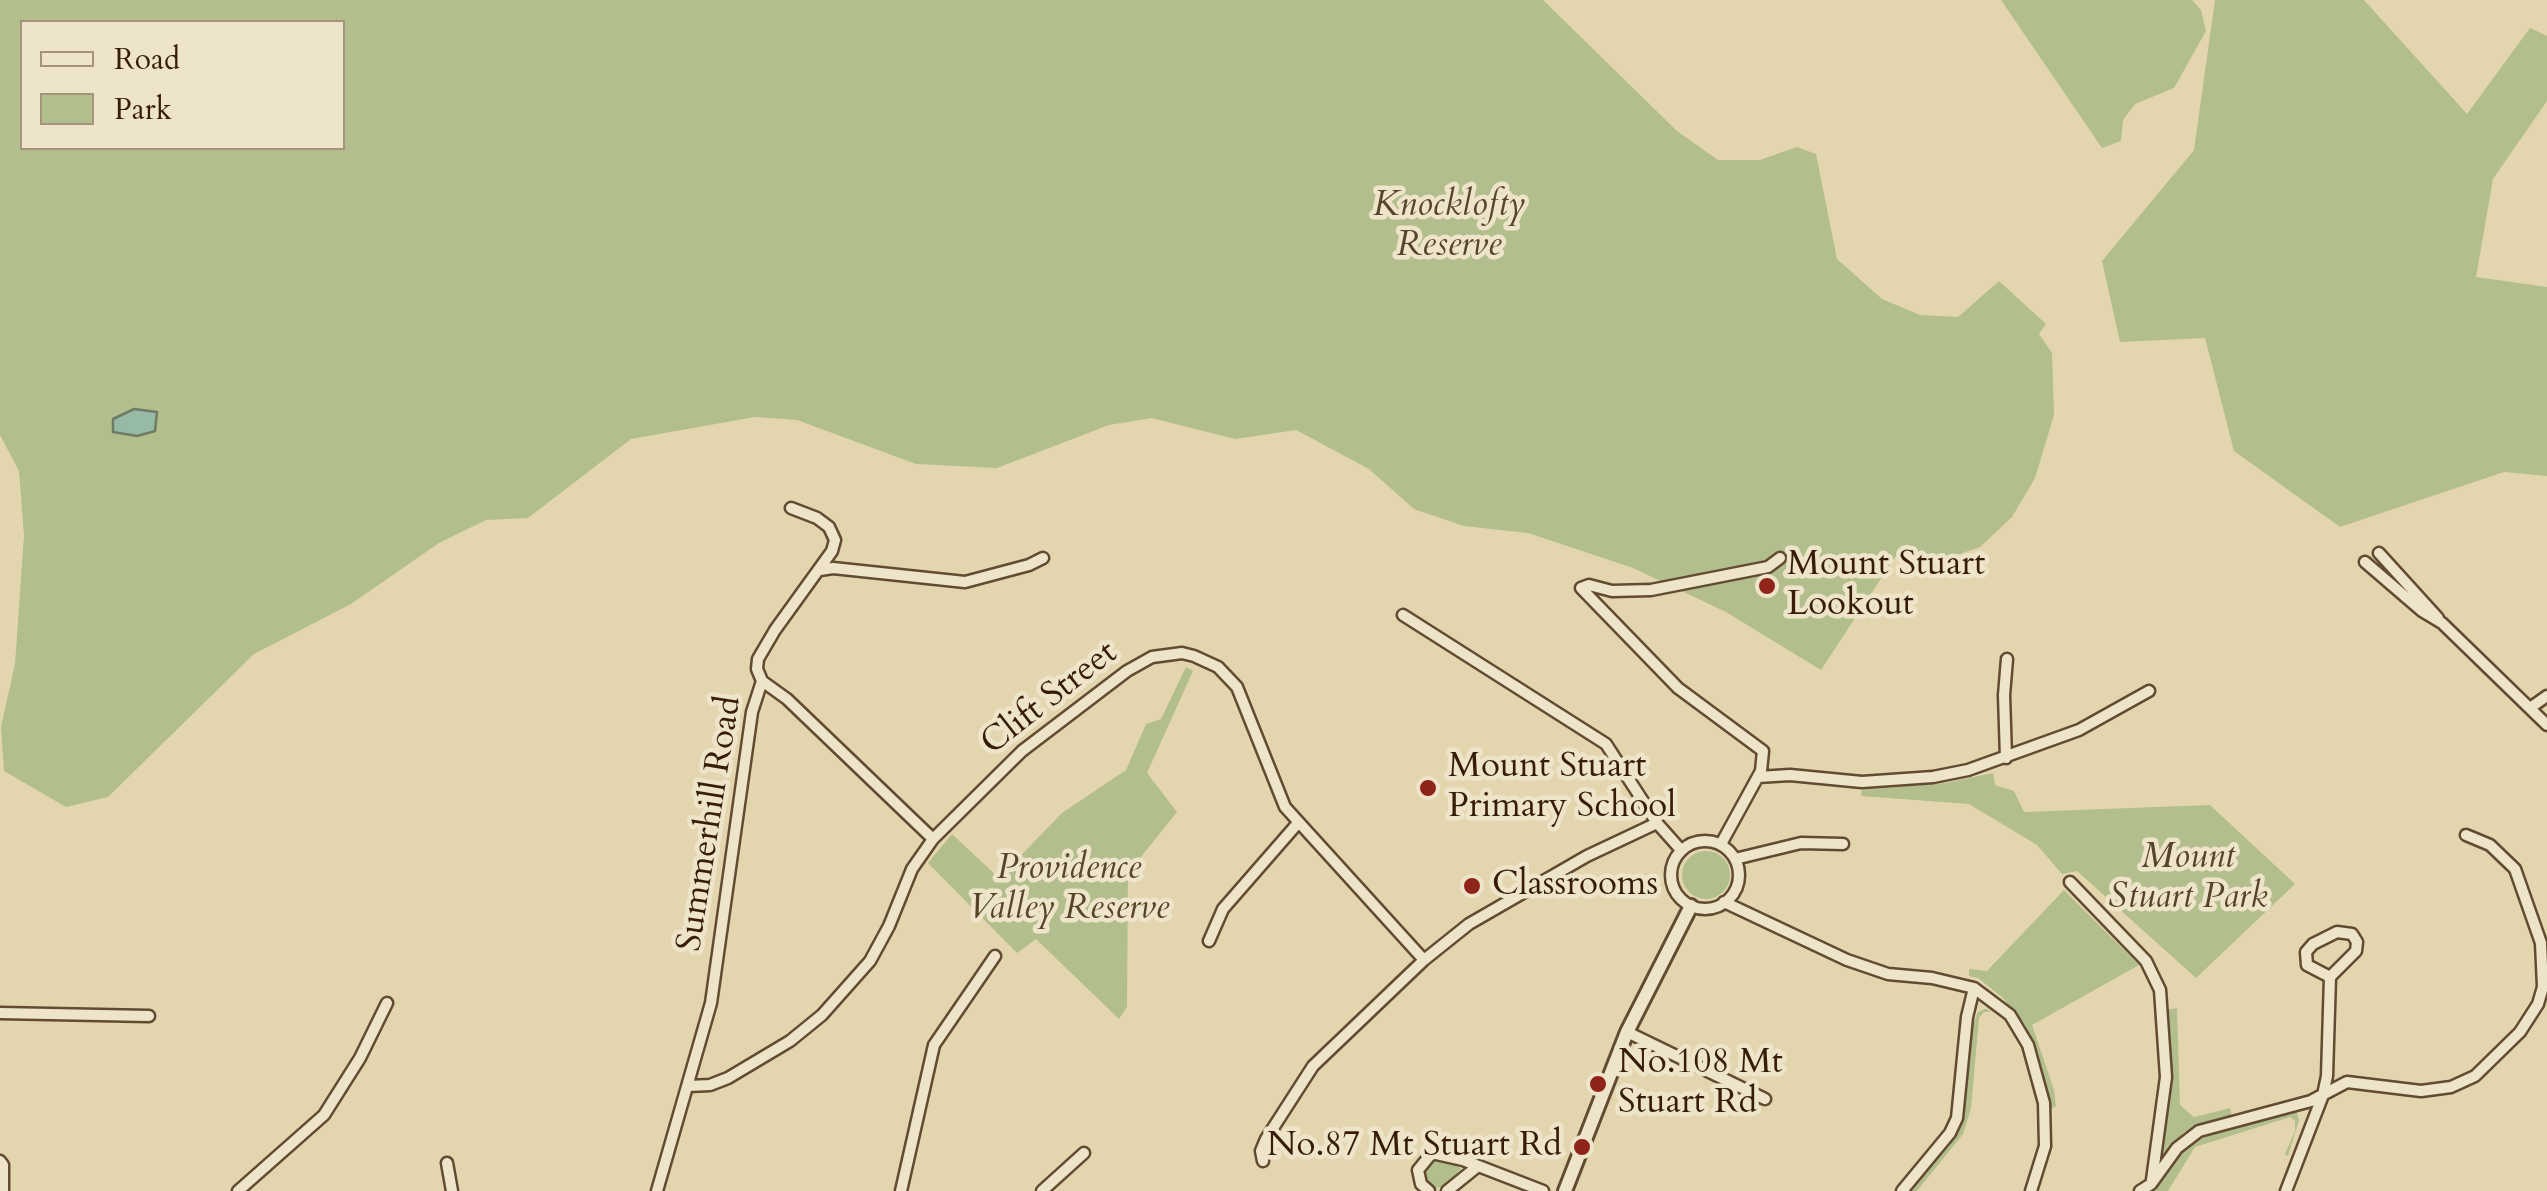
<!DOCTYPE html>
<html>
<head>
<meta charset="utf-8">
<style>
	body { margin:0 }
	#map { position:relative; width:2547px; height:1191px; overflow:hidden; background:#e3d6ae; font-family:Cardo,serif }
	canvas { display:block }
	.legend { position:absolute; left:20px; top:20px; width:325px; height:130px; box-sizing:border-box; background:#ede4ca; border:2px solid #a4947c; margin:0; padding:12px 18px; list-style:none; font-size:30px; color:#371d07 }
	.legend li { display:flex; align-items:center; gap:20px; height:50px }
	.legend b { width:50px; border:2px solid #a4947c }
</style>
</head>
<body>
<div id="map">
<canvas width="2547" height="1191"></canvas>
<ul class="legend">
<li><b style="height:12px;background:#ede4ca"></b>Road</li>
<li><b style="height:28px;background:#b2be8b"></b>Park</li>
</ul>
</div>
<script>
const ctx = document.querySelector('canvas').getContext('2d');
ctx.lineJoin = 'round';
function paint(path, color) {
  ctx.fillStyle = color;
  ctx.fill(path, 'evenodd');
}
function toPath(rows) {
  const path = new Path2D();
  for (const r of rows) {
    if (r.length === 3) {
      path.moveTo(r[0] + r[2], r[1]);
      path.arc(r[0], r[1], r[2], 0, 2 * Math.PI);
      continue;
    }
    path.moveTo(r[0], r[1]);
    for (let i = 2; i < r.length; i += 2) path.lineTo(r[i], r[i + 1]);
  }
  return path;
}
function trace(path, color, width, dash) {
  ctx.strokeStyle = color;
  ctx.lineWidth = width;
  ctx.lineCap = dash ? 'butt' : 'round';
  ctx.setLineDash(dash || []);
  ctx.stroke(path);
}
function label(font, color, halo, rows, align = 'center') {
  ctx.font = font + ' Cardo,serif';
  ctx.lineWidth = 9;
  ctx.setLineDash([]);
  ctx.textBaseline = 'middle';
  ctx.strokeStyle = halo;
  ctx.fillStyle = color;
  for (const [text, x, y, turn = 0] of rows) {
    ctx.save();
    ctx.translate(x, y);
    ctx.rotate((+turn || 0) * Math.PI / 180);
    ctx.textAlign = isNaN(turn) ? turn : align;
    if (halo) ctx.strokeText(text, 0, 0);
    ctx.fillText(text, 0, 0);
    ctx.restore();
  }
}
paint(toPath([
	[0,0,1543,0,1677,131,1718,160,1760,160,1797,147,1816,154,1837,259,1882,299,1920,315,1958,317,1999,281,2046,324,2039,334,2052,353,2054,415,2035,478,2012,517,1980,547,1939,561,1895,557,1821,670,1726,612,1633,568,1528,533,1464,526,1414,509,1369,469,1296,430,1235,439,1152,418,1109,425,997,468,916,464,797,420,755,417,631,439,528,518,486,520,439,543,351,604,254,654,108,797,66,807,4,771,1,727,15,664,24,535,19,471,0,435],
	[22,22,342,22,342,148,22,148],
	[2001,0,2192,0,2201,10,2206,31,2174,88,2135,104,2123,120,2121,141,2102,148],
	[2215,0,2364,0,2467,114,2530,28,2547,36,2547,101,2493,179,2476,277,2547,287,2547,476,2504,472,2340,527,2234,451,2205,338,2120,342,2102,261,2194,150],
	[1186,667,1193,671,1147,773,1177,812,1128,873,1127,1007,1119,1019,1036,939,1017,953,928,863,952,834,999,878,1062,813,1126,770,1146,724,1161,719],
	[1993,773,1995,785,2014,791,2024,812,2210,805,2295,884,2196,978,2077,871,2062,874,2037,845,1969,804,1861,796,1862,790,1945,783],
	[1706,875,24],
	[2064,890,2139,965,2032,1025,2054,1090,2056,1106,2050,1110,2041,1064,2025,1025,2003,998,1978,978,1969,976,1969,969,1987,971],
	[2177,1008,2180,1105,2194,1117,2230,1108,2232,1116,2184,1132,2154,1171,2170,1086,2166,1010],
	[1985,1009,1992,1011,1984,1012,1979,1018,1971,1108,1963,1134,1917,1191,1909,1191,1960,1129,1972,1027,1978,1012],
	[2286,1109,2296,1109,2299,1120,2288,1156,2285,1154,2295,1131,2295,1121,2290,1117,2195,1147,2168,1191,2155,1191,2181,1150,2199,1137],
	[1441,1159,1456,1163,1461,1169,1445,1187,1432,1188,1423,1176,1425,1167,1430,1162]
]), '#b2be8b');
const water = toPath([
	[134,409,157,412,155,431,137,436,113,432,113,419,134,409]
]);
paint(water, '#96baa6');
trace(water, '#707b66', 2.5);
const minor = toPath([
	[2379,553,2438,618],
	[2365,562,2422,611,2442,623,2547,725],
	[820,570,833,568,965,582,1029,565,1043,558],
	[1403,615,1606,744,1657,823,1681,850],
	[2530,708,2547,696],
	[2006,758,2004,695,2007,659],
	[1758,777,1790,775,1862,782,1933,777,1968,770,2079,730,2149,691],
	[933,839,1022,751,1127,671,1152,657,1182,653,1194,656,1218,667,1237,687,1285,807,1424,960],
	[1705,875,34],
	[1721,844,1761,771,1763,751,1678,688,1581,588,1589,585,1612,591,1651,590,1768,567,1780,558],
	[1735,859,1801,843,1843,844],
	[2070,882,2146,961,2160,990,2166,1077,2152,1180],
	[1724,902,1847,960,1888,974,1932,978,1974,988,2010,1015,2028,1045,2044,1103,2045,1146,2031,1191],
	[1209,941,1223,909,1298,823],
	[0,1013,149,1016],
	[1627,1032,1765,1099],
	[689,1086,710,1085,728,1078,790,1041,822,1015,870,961,889,926,912,869,933,839,787,699,762,681],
	[0,1161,3,1165,3,1191],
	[1263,1161,1261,1151,1266,1139,1313,1066,1424,960,1469,924,1587,856,1657,823],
	[447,1163,452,1191],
	[238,1191,324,1115,360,1058,387,1003],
	[657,1191,711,1003,752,712,762,681,757,669,758,659,775,630,832,551,835,540,829,527,817,518,791,508],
	[901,1191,934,1045,995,956],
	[1042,1191,1084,1153],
	[1429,1191,1421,1184,1418,1170,1432,1153,1463,1160,1543,1191],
	[1447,1191,1478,1166],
	[1902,1191,1950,1133,1957,1118,1967,1017,1974,988],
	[2140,1191,2151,1184,2177,1148,2199,1131,2311,1101,2347,1082,2421,1091,2451,1087,2475,1076,2520,1032,2538,1004,2543,987,2541,943,2515,869,2490,845,2466,835],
	[2286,1191,2323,1095,2327,1076,2330,977,2307,965,2306,952,2313,944,2337,932,2352,934,2357,942,2356,951,2330,977]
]);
const tertiary = toPath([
	[1565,1191,1627,1032,1691,906]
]);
trace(minor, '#624b31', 15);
trace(tertiary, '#624b31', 18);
trace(minor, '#ede4ca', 10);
trace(tertiary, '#ede4ca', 12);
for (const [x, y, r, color] of [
	[1767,586,10,"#8f2418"],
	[1428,788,10,"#8f2418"],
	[1472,886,10,"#8f2418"],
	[1598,1084,10,"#8f2418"],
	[1582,1147,10,"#8f2418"]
]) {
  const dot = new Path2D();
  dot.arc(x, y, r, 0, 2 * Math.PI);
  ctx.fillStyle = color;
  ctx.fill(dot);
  trace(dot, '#ede4ca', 4);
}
label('italic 35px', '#564528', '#ede4ca', [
	["Knocklofty",1449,207],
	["Reserve",1449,247],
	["Mount",2188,859],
	["Stuart Park",2188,899],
	["Providence",1069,870],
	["Valley Reserve",1069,910]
]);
label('35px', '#371d07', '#ede4ca', [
	["Mount Stuart",1787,566],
	["Lookout",1787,606],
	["Mount Stuart",1448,768],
	["Primary School",1448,808],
	["Classrooms",1492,886],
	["No.108 Mt",1618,1064],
	["Stuart Rd",1618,1104],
	["No.87 Mt Stuart Rd",1562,1147,"right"]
], 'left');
label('35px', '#371d07', '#ede4ca', [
	["Clift Street",1050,699,-38],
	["Summerhill Road",711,824,-81]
]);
</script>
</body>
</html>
